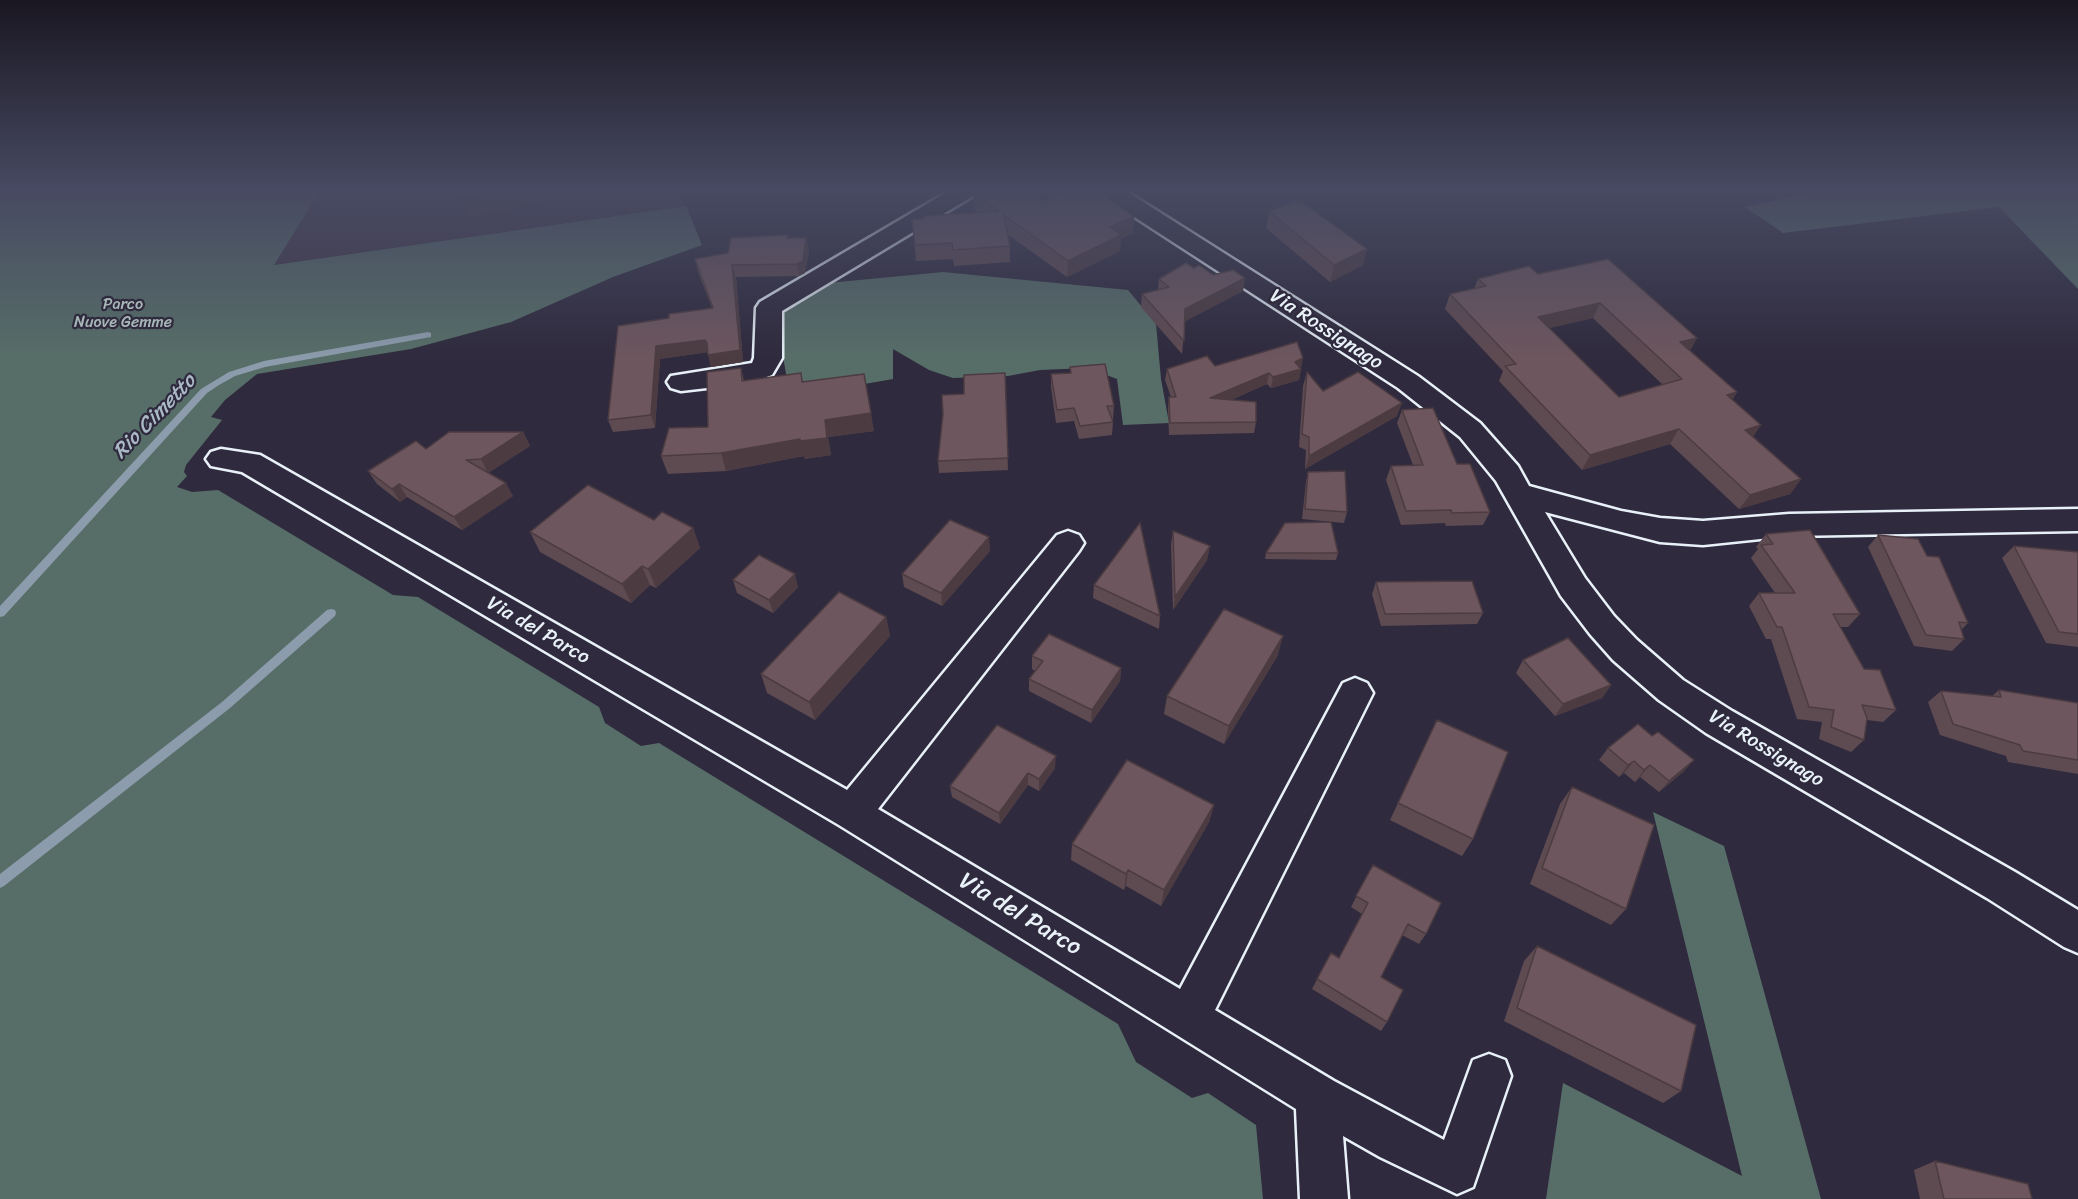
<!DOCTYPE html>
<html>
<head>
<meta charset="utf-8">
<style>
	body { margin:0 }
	canvas { display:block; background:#2f2a3d }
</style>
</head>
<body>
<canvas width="2078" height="1199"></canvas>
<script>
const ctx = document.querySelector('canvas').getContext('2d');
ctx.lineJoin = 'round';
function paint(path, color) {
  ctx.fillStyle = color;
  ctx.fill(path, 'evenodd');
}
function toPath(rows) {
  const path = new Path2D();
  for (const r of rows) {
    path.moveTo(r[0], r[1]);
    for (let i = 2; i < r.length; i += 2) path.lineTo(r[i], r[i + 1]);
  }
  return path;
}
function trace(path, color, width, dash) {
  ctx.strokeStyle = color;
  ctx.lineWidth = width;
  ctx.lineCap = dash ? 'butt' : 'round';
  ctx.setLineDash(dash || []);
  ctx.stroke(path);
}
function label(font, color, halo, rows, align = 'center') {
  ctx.font = font + ' Sriracha,sans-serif';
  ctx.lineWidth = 4.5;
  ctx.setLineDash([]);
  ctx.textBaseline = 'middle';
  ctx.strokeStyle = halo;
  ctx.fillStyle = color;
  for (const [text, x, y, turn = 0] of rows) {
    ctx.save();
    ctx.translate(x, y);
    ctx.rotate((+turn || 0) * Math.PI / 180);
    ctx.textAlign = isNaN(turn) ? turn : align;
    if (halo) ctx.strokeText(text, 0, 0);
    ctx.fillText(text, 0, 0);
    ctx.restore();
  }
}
paint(toPath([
	[320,191,678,191,684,206,273,265]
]), '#423747');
paint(toPath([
	[0,191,320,191,274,265,686,206,702,245,613,277,511,322,411,349,257,374,225,400,211,417,222,420,186,465,184,472,187,476,177,487,192,492,218,490,393,595,418,597,599,707,605,723,641,746,659,743,1118,1024,1136,1062,1192,1098,1208,1093,1256,1125,1263,1199,0,1199],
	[1818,191,2078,191,2078,289,1999,207,1783,233,1745,207],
	[943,272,1128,290,1156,324,1161,379,1169,423,1123,425,1117,379,1088,368,1040,370,1008,376,953,378,929,370,893,349,893,379,790,397,775,310,828,283],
	[1653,812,1724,846,1821,1199,1546,1199,1563,1083,1742,1176]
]), '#576e68');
paint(toPath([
	[428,332,431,333,431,337,265,367,235,376,219,385,207,393,4,616,0,617,0,606,201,389,229,372,264,361,428,332],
	[331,609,335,610,336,613,335,616,230,708,4,886,0,888,0,874,222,702,327,610,331,609]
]), '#8c9cac');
const minor = toPath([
	[949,191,977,191,973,196,782,311,782,358,772,375,750,383,681,391,671,388,667,382,671,376,752,363,754,358,756,308,760,302,949,191],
	[1098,191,1126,191,1418,376,1480,423,1518,466,1529,486,1621,511,1660,518,1703,521,1789,514,2078,509,2078,531,1789,536,1703,545,1660,542,1545,512,1585,578,1614,616,1637,640,1683,680,1732,711,2015,872,2078,910,2078,953,2064,947,1987,898,1706,733,1659,700,1613,660,1590,634,1561,596,1496,481,1460,437,1398,388,1102,196,1098,191],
	[221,449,260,455,847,790,1057,535,1068,531,1079,535,1084,543,1079,551,878,809,1180,989,1343,683,1355,678,1367,683,1373,693,1215,1010,1334,1081,1444,1140,1473,1060,1489,1054,1505,1060,1511,1076,1473,1187,1457,1194,1380,1157,1343,1136,1348,1199,1300,1199,1296,1109,839,825,242,472,211,466,206,459,211,452,221,449]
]);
trace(minor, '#e8f1f8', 5);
paint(minor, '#2f2a3d');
paint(toPath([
	[973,193,1043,202,1133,233,1121,239,1120,251,1067,277,1007,234,1010,246,1010,262,954,266,953,259,916,261,912,219,979,213,974,209],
	[1269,211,1367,249,1363,265,1330,282,1266,228],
	[788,238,806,238,809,250,805,273,799,276,736,277,743,362,711,367,708,352,660,359,655,428,613,432,608,420,669,318,712,308,698,272,695,259,728,253],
	[1608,259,1690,351,1737,392,1732,400,1753,436,1801,479,1790,494,1739,509,1670,444,1582,470,1499,381,1503,371,1445,309,1450,294,1474,289,1478,279,1538,274],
	[1593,318,1663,385,1619,397,1549,328],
	[1194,268,1213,275,1245,278,1243,291,1185,321,1182,354,1141,307,1142,294,1158,290,1159,279],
	[1070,367,1114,406,1113,419,1112,419,1113,422,1112,435,1079,439,1074,421,1056,423,1051,387,1051,374,1070,373],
	[741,368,744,381,801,373,803,382,874,431,828,437,831,455,804,459,804,456,726,471,668,474,661,456,708,427],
	[1301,368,1301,369,1299,380,1271,388,1267,384,1231,400,1256,422,1254,433,1169,435,1168,408,1169,397,1171,397,1165,380,1167,369],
	[1307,372,1323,391,1397,416,1305,469,1306,450,1299,447,1303,386],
	[1005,373,1008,470,939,473,938,461,964,394],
	[1402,410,1457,464,1490,512,1483,525,1446,526,1445,523,1401,525,1386,480,1391,466,1413,465,1397,423],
	[523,432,530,446,488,473,513,496,462,530,407,497,400,502,377,484,368,471,426,449],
	[1308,472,1347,512,1344,523,1302,519,1306,482],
	[654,520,693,528,700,548,656,588,650,585,631,603,540,552,530,532],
	[1173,531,1210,546,1207,560,1173,610,1171,544],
	[1766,534,1860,614,1848,627,1840,627,1864,669,1896,710,1883,722,1867,720,1864,740,1851,752,1819,739,1822,722,1797,719,1771,639,1766,639,1749,606,1759,593,1775,593,1751,558,1758,549,1756,547],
	[1878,535,1927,556,1968,623,1961,630,1964,639,1952,651,1914,646,1868,547],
	[2014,546,2078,552,2078,647,2046,643,2002,558],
	[990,551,942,606,904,587,902,574],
	[1266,553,1338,553,1336,560,1265,559],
	[733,580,798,587,773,613,737,593],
	[1376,582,1483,613,1477,624,1381,626,1372,594],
	[1094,585,1160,616,1159,629,1093,598],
	[886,617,890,636,815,720,767,693,761,674],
	[1278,655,1224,744,1164,714,1167,696],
	[1032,656,1121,668,1120,681,1091,723,1029,691,1029,679,1035,671,1032,669],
	[1523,660,1611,685,1602,698,1555,716,1516,673],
	[1999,690,2078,703,2078,774,2008,762,2006,756,1940,735,1928,702,1941,691,1992,696],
	[1437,720,1473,839,1462,856,1390,820],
	[1652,736,1694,760,1683,772,1659,792,1640,777,1635,782,1624,773,1619,777,1599,760,1608,748],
	[1055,768,1039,791,1028,785,1000,824,952,797,950,786],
	[1572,787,1626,909,1611,925,1530,884,1560,804],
	[1214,805,1209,822,1161,906,1126,886,1124,890,1071,860,1072,844],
	[1373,865,1426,934,1419,944,1402,935,1381,977,1387,1022,1381,1031,1312,989,1331,953,1339,958,1362,914,1351,907],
	[1537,946,1681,1091,1663,1103,1504,1021,1524,961],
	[1935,1161,2032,1199,1920,1199,1914,1170]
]), '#5e4a51');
paint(toPath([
	[495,191,538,191,541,203,468,217,459,198],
	[1134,217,1133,233,1121,239,1120,251,1067,277,1068,261,1110,227],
	[806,238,809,250,805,273,799,276,797,264],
	[1367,249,1363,265,1330,282,1334,265],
	[732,265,736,277,743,362,711,367,708,355],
	[1245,278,1243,291,1184,322,1185,309],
	[1600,303,1593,318,1532,332,1538,317],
	[1697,338,1689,353,1680,342],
	[705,340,709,352,660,359,655,428,651,415,656,346],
	[1303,358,1299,380,1271,388,1273,377,1295,362],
	[1269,373,1267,384,1208,410,1210,398],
	[1737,392,1728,407,1727,395],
	[1402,403,1397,416,1305,469,1309,456],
	[871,413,874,431,828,437,831,455,804,459,804,456,726,471,721,453,825,420],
	[1761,425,1751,440,1745,430],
	[1679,429,1670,444,1582,470,1590,455],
	[523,432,530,446,488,473,481,459],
	[1801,479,1790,494,1739,509,1750,495],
	[506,483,513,496,462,530,454,517],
	[399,484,407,497,400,502,392,489],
	[693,528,700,548,656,588,648,569],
	[989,537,990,551,942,606,941,593],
	[1210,546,1207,560,1173,610,1175,597],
	[642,566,650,585,631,603,622,584],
	[795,574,798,587,773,613,769,600],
	[886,617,890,636,815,720,809,702],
	[1283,636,1278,655,1224,744,1229,726],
	[1121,668,1120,681,1091,723,1092,710],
	[1611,685,1602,698,1555,716,1563,704],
	[1056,756,1055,768,1039,791,1039,779],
	[1694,760,1683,772,1659,792,1669,781],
	[1634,761,1624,773,1619,777,1628,765],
	[1650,765,1640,777,1635,782,1644,770],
	[1028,773,1028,785,1000,824,999,813],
	[1214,805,1209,822,1161,906,1164,890],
	[1128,870,1126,886,1124,890,1126,874]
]), '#4c3c42');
const building = toPath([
	[458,191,495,191,459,198,458,191],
	[978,191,1027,191,1043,202,1071,191,1092,191,1097,194,1101,193,1134,217,1110,227,1121,235,1068,261,1004,215,1010,246,953,250,952,243,915,245,912,219,923,219,923,216,999,211,973,193,978,191],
	[1299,200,1367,249,1334,265,1269,211,1299,200],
	[788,235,787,238,806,238,803,261,797,264,732,265,740,350,708,355,707,343,705,340,656,346,651,415,608,420,618,326,669,318,669,314,713,308,695,259,728,253,731,238,788,235],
	[1608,259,1697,338,1680,342,1737,392,1727,395,1761,425,1745,430,1801,479,1750,495,1679,429,1590,455,1505,366,1516,364,1450,294,1486,286,1478,279,1529,266,1538,274,1608,259],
	[1600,303,1682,379,1619,397,1538,317,1600,303],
	[1186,263,1194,268,1199,265,1213,275,1233,270,1245,278,1185,309,1184,341,1142,294,1169,287,1159,279,1186,263],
	[1297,342,1303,358,1295,362,1301,369,1273,377,1269,373,1210,398,1256,402,1256,422,1170,423,1169,397,1176,397,1167,369,1207,356,1215,366,1297,342],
	[1105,364,1114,406,1107,406,1113,422,1080,426,1074,408,1057,410,1051,374,1071,373,1070,367,1105,364],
	[741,368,742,381,801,373,802,382,864,374,871,413,825,420,827,438,800,441,800,439,721,453,661,456,669,428,708,427,707,372,741,368],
	[1307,372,1323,391,1358,372,1402,403,1309,456,1309,437,1302,434,1307,372],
	[1005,373,1008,458,938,461,943,414,942,395,964,394,964,375,1005,373],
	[1433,408,1457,464,1470,464,1490,512,1452,513,1451,510,1406,511,1391,466,1423,465,1402,410,1433,408],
	[449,432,523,432,481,459,466,460,506,483,454,517,399,484,392,489,368,471,416,441,426,449,449,432],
	[1345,471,1347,512,1305,509,1308,472,1345,471],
	[588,485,654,520,662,512,693,528,648,569,642,566,622,584,530,532,588,485],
	[950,520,989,537,941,593,902,574,950,520],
	[1331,522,1338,553,1266,553,1285,523,1331,522],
	[1140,523,1160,616,1094,585,1140,523],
	[1810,530,1860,614,1833,614,1864,669,1880,670,1896,710,1862,705,1867,718,1864,740,1831,727,1834,710,1809,707,1782,627,1777,627,1759,593,1795,593,1761,545,1773,544,1766,534,1810,530],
	[1173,531,1210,546,1175,597,1173,531],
	[1878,535,1918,539,1927,556,1939,557,1968,623,1959,622,1964,639,1926,635,1878,535],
	[2014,546,2078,552,2078,634,2059,632,2014,546],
	[759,555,795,574,769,600,733,580,759,555],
	[1472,581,1483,613,1385,614,1376,582,1472,581],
	[839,592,886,617,809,702,761,674,839,592],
	[1224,609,1283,636,1229,726,1167,696,1224,609],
	[1049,634,1121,668,1092,710,1029,679,1043,661,1032,656,1049,634],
	[1568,638,1611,685,1563,704,1523,660,1568,638],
	[1999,690,2078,703,2078,760,2023,751,2020,745,1953,724,1941,691,2001,697,1999,690],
	[1437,720,1508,752,1473,839,1398,803,1437,720],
	[1638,724,1652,736,1658,732,1694,760,1669,781,1650,765,1644,770,1634,761,1628,765,1608,748,1638,724],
	[997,725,1056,756,1039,779,1028,773,999,813,950,786,997,725],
	[1127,760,1214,805,1164,890,1128,870,1126,874,1072,844,1127,760],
	[1572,787,1654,825,1626,909,1542,868,1572,787],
	[1373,865,1441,903,1426,934,1408,924,1381,977,1403,990,1387,1022,1317,979,1331,953,1339,958,1368,903,1356,896,1373,865],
	[1537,946,1696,1025,1681,1091,1517,1008,1537,946],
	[1935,1161,2028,1184,2032,1199,1944,1199,1935,1161]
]);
paint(building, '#6d565e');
trace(building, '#4c3c42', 1.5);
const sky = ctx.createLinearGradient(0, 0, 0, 359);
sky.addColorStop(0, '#1a1722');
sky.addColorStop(0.53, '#474a62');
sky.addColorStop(1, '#474a6200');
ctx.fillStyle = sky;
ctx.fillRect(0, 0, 2078, 359);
label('16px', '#a7b6b7', '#2f2a3d', [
	["Parco",123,305],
	["Nuove Gemme",123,323]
]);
label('20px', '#e8f1f8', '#2f2a3d', [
	["Via Rossignago",1326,330,33],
	["Via del Parco",538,631,30],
	["Via Rossignago",1766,749,31]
]);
label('italic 21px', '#aab9c5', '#2f2a3d', [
	["Rio Cimetto",155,417,-46]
]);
label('24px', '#e8f1f8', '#2f2a3d', [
	["Via del Parco",1020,915,31]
]);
</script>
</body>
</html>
